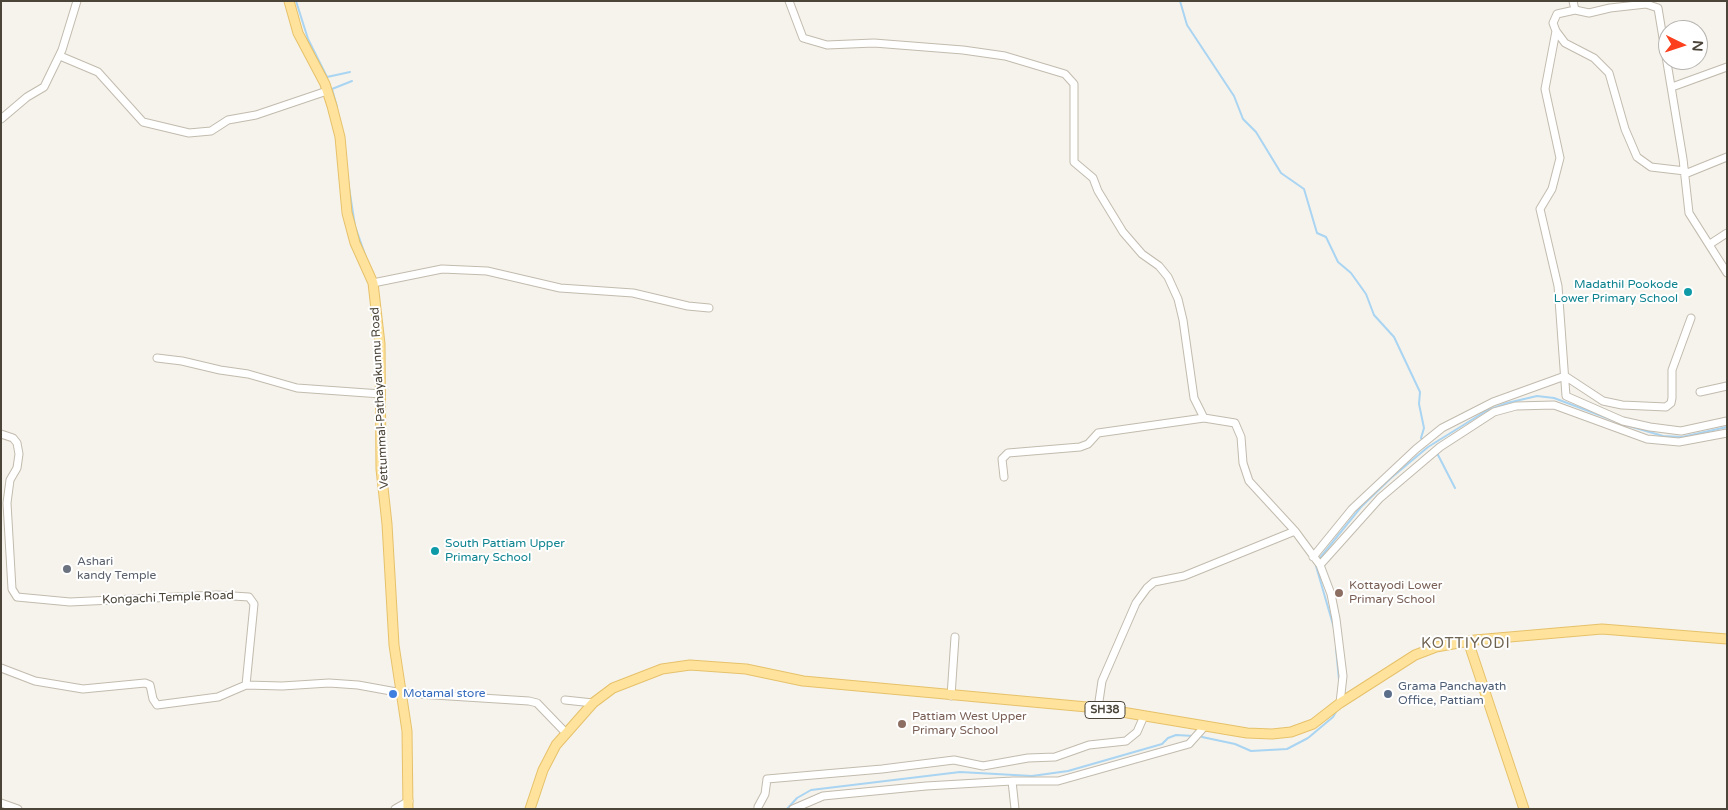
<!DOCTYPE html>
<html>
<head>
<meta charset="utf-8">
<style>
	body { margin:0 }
	#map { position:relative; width:1728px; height:810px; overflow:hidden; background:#f6f3ec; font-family:"Varela Round",sans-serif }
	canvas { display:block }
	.frame { position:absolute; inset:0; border:2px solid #4b4439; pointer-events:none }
	.north { position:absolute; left:1658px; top:20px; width:50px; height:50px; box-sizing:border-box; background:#fff; border:1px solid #b7b4b0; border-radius:50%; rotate:94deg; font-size:14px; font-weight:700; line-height:20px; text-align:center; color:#4b4439 }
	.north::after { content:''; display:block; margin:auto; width:18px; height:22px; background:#fc3f1d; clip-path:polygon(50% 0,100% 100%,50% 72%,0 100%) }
</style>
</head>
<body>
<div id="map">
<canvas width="1728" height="810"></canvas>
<div class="frame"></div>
<div class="north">N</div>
</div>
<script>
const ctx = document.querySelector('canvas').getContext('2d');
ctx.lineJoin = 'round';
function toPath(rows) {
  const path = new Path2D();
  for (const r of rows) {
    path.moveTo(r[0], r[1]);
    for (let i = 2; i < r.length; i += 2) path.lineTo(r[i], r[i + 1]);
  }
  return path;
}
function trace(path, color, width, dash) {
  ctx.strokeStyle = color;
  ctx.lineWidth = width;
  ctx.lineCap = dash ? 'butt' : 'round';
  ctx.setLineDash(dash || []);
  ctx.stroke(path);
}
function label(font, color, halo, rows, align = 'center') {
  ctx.font = font + ' "Varela Round",sans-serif';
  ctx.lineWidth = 4;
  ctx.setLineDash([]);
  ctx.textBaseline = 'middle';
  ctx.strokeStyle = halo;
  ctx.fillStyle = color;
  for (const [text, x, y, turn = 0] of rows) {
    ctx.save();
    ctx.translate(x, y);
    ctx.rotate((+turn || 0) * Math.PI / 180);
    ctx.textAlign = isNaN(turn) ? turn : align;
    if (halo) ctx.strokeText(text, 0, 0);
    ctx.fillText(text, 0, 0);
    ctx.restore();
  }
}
trace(toPath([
	[296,1,308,39,327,77,350,72],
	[1180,1,1187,25,1234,96,1243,119,1256,132,1281,173,1304,189,1317,233,1326,237,1338,262,1351,273,1366,294,1374,315,1394,337,1420,392,1419,404,1424,428,1421,438,1423,441],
	[337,107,332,89,352,81],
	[348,181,355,226,368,263],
	[1622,424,1663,436,1682,437,1727,427],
	[1437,453,1455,488],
	[1319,559,1361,507,1391,478,1428,447,1486,411,1507,403,1537,396,1554,398,1615,421],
	[1316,566,1334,628],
	[1336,648,1339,680],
	[1202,737,1235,744,1251,751,1287,749,1308,738,1333,717,1337,710],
	[787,809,797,798,811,790,960,772,1032,776,1068,771,1162,744,1168,738,1176,735,1194,736]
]), '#a9d4f2', 2);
const minor = toPath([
	[789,1,803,38,827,45,874,43,963,50,1005,56,1065,74,1074,84,1074,162,1093,178,1098,191,1123,232,1142,254,1159,266,1168,277,1178,299,1183,320,1194,398,1204,418,1235,423,1241,437,1243,463,1249,481,1295,531,1320,565,1331,594,1336,619,1343,676,1340,703],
	[1573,1,1575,10,1589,13,1610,8,1646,4,1658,8,1683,159,1689,213,1727,273],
	[1575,10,1557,14,1553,23,1556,31,1565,43,1594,58,1609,73,1625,129,1637,157,1651,167,1685,171],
	[1556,31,1545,89,1560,158,1552,189,1540,209,1558,286,1566,396,1623,421,1650,427,1681,431,1727,421],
	[60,56,98,72,143,122,189,133,211,131,228,120,256,115,327,91],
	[1672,87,1727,67],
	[1,119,27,97,44,87,62,50,77,1],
	[1685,174,1727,157],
	[1710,244,1727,233],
	[373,283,442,269,487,271,560,288,633,293,688,306,709,308],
	[157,358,182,361,220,370,248,374,297,388,381,394],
	[1700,392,1727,386],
	[1,434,13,438,17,443,19,454,17,468,10,480,7,503,12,589,17,597,70,602,217,595,249,597,254,604,246,685,282,686,329,683,358,685,402,693,529,701,537,703,566,733],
	[1004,477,1002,459,1008,453,1080,447,1088,444,1098,433,1204,418],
	[1313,557,1352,509,1416,449,1442,428,1493,402,1565,376,1603,401,1622,405,1666,407,1671,403,1672,398,1672,370,1691,318],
	[1320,565,1380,498,1440,447,1494,412,1516,406,1554,405,1647,439,1679,442,1727,433],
	[1,668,35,681,83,689,145,683,150,685,153,699,157,705,218,697,246,685],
	[951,696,955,637],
	[565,700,593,703],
	[1098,708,1102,681,1136,603,1147,588,1154,582,1184,576,1295,531],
	[1012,781,1015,809],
	[1,803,18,809],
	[758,807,765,794,767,779,882,769,954,760,983,766,1028,758,1055,757,1089,745,1126,741,1137,732,1144,716],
	[395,809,409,801],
	[793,809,823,796,926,786,1012,781,1058,781,1189,744,1205,726]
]);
const major = toPath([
	[289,1,298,33,325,84,332,106,340,137,347,213,355,243,373,283,380,344,381,469,387,524,394,645,407,731,408,809],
	[1468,641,1524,809],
	[530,809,543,770,556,745,593,703,613,688,662,669,690,665,746,669,803,681,1098,708,1247,733,1272,734,1291,732,1313,724,1340,703,1415,655,1436,647,1475,640,1602,629,1727,639]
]);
trace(minor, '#c2bbae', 9);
trace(major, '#e6c16a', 11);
trace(minor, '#fff', 7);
trace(major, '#ffe39c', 9);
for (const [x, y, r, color] of [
	[1688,292,5,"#0f9aa8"],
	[435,551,5,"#0f9aa8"],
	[67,569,5,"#6b7280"],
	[1339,593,5,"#8d6e63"],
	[393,694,5,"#3f7fe0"],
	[1388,694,5,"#5c6f8a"],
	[902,724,5,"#8d6e63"]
]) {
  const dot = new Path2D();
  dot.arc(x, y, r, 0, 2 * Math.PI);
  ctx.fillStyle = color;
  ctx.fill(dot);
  trace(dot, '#fff', 2);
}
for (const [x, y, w] of [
	[1105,710,40]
]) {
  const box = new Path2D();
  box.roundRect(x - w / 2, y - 8.5, w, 17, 4);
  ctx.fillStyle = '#fff';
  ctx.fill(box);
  trace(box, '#4b4439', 1);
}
label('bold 11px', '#4b4439', null, [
	["SH38",1105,710]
]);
label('12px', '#0d838f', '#fff', [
	["Madathil Pookode",1678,285],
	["Lower Primary School",1678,299],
	["South Pattiam Upper",445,544,"left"],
	["Primary School",445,558,"left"]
], 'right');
label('12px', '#4b4439', '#fff', [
	["Vettummal-Pathayakunnu Road",380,398,-93],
	["Kongachi Temple Road",168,598,-2]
]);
label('12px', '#5b616d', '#fff', [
	["Ashari",77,562],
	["kandy Temple",77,576]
], 'left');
label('12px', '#785e54', '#fff', [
	["Kottayodi Lower",1349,586],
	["Primary School",1349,600],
	["Pattiam West Upper",912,717],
	["Primary School",912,731]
], 'left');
label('12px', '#4e5e75', '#fff', [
	["Grama Panchayath",1398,687],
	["Office, Pattiam",1398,701]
], 'left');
label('12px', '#366cbe', '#fff', [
	["Motamal store",403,694]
], 'left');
ctx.letterSpacing = '1px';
label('15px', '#6e6250', '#fff', [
	["KOTTIYODI",1466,644]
]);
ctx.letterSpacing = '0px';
</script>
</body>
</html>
